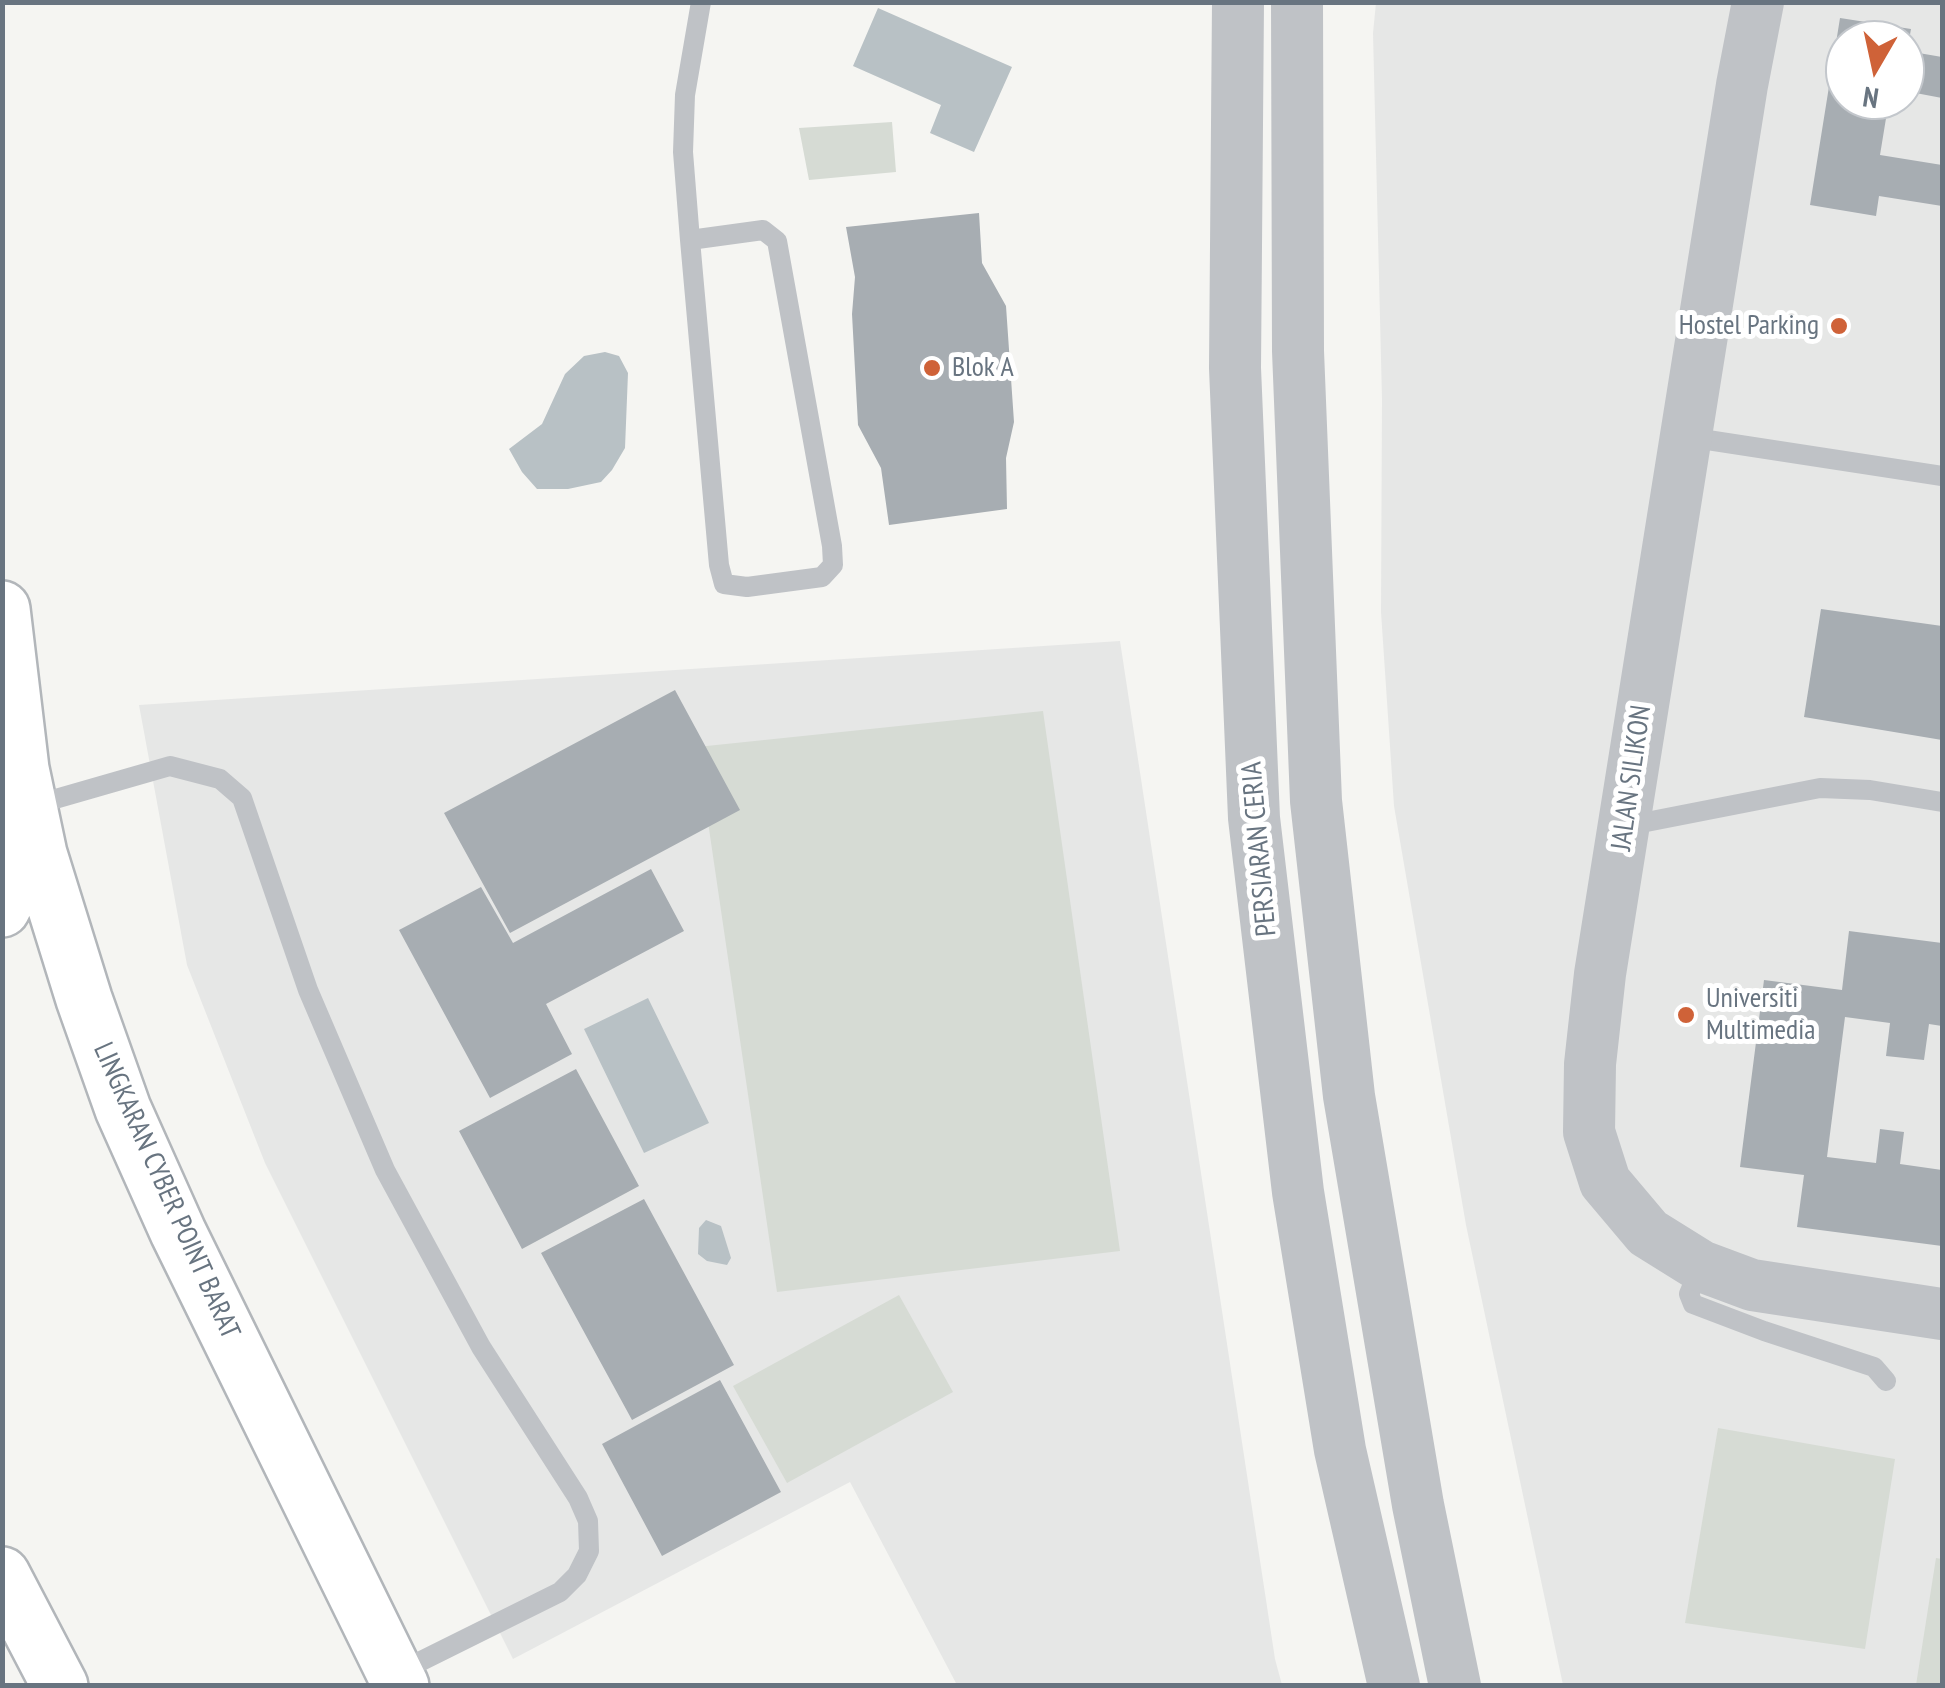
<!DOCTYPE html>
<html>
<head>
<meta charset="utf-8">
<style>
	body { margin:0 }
	#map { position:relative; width:1945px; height:1688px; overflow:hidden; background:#f5f5f2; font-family:"PT Sans Narrow",sans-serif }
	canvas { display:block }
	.frame { position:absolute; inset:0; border:5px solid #687480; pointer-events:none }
	.north { position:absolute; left:1825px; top:20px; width:100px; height:100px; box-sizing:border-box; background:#fff; border:2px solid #c3c7cc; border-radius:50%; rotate:189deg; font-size:28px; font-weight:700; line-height:40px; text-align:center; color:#687480 }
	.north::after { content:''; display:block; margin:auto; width:35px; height:45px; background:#cf6238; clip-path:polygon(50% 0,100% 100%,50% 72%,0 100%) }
</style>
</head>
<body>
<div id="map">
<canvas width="1945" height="1688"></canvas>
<div class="frame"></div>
<div class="north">N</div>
</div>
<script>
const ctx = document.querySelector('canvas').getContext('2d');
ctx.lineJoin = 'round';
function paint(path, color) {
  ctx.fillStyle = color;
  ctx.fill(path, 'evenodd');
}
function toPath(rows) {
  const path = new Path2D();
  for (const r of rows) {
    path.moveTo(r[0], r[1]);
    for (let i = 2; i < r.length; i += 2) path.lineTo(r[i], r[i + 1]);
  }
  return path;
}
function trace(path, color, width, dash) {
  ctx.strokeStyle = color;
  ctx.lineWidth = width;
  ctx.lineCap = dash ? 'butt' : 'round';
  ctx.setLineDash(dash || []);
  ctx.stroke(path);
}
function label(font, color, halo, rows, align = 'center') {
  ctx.font = font + ' "PT Sans Narrow",sans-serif';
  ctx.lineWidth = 10;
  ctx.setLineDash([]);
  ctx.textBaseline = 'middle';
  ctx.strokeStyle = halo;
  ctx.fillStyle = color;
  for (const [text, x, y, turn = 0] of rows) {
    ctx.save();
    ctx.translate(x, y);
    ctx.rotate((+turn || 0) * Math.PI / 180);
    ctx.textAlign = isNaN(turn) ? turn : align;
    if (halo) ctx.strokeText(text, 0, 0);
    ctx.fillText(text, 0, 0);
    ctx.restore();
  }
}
paint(toPath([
	[1376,3,1942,3,1942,1685,1563,1685,1466,1225,1394,806,1381,612,1382,399,1373,33],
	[1845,40,1905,40,1905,100,1845,100],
	[1120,641,1275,1659,1282,1685,957,1685,850,1482,513,1659,265,1163,187,965,139,705]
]), '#e6e7e6');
paint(toPath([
	[892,122,896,172,809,180,799,128],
	[1043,711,1120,1251,777,1292,697,747],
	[899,1295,953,1392,787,1483,733,1386],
	[1718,1428,1895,1459,1865,1649,1685,1623],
	[1936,1558,1942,1559,1942,1685,1916,1685]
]), '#d6dbd4');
paint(toPath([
	[878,8,1012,67,974,152,930,133,941,105,853,66],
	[605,352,619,356,628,373,625,448,612,470,601,482,568,489,537,489,522,472,509,449,542,424,565,374,584,356],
	[648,998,709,1123,644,1153,584,1029],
	[706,1220,721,1226,731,1258,727,1265,707,1261,698,1254,699,1228]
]), '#b8c1c5');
paint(toPath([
	[1840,18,1911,29,1907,51,1942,57,1942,98,1905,91,1905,40,1845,40,1845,100,1889,100,1880,155,1942,165,1942,206,1879,196,1876,216,1810,205],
	[979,213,982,263,1006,306,1014,422,1006,458,1007,509,889,525,881,468,858,425,852,314,855,277,846,227],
	[1821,609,1942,626,1942,740,1804,717],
	[675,690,740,810,510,933,444,813],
	[651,869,684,931,546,1004,572,1054,490,1098,399,930,481,887,513,943],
	[1849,931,1942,943,1942,1026,1929,1024,1924,1060,1886,1056,1890,1023,1845,1017,1827,1157,1876,1163,1880,1129,1904,1132,1900,1164,1942,1170,1942,1246,1797,1227,1804,1175,1740,1167,1764,980,1842,990],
	[576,1069,639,1186,522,1249,459,1131],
	[644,1199,734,1365,632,1420,541,1253],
	[720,1380,781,1492,662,1556,602,1444]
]), '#a7adb2');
const secondary = toPath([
	[2,609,21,769,39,854,84,999,123,1109,178,1232,401,1686],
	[2,909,22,870,31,826],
	[2,1575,60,1686]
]);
trace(secondary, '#b2b6ba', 60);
trace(toPath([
	[690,240,763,230,777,241,832,546,833,565,822,577,747,587,724,584,719,565,690,240,683,152,685,95,701,2],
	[1688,437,1942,476],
	[31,806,170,766,220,779,242,798,308,990,385,1170,481,1347,578,1498,588,1521,589,1551,577,1575,560,1592,395,1674],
	[1626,826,1820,788,1870,790,1942,802],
	[1700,1268,1689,1294,1693,1304,1764,1331,1874,1367,1886,1381]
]), '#bfc2c6', 20);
trace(toPath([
	[1238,2,1235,368,1254,818,1298,1192,1340,1450,1394,1686],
	[1297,2,1298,351,1316,801,1349,1096,1418,1505,1455,1686],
	[1758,2,1742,85,1600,974,1590,1064,1589,1132,1605,1182,1648,1233,1701,1266,1752,1285,1942,1314]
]), '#bfc2c6', 52);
trace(secondary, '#fff', 55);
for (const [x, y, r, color] of [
	[1839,326,10,"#cf6238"],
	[932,368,10,"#cf6238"],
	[1686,1015,10,"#cf6238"]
]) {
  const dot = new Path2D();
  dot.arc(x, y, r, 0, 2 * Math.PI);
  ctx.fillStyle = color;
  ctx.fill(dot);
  trace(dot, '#fff', 4);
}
label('28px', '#687480', '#fff', [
	["Hostel Parking",1819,326,"right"],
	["Blok A",952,368],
	["Universiti",1706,999],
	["Multimedia",1706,1031]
], 'left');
label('28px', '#687480', '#fff', [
	["JALAN SILIKON",1632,778,-82],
	["PERSIARAN CERIA",1260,849,-95],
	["LINGKARAN CYBER POINT BARAT",166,1191,66]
]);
</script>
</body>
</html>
